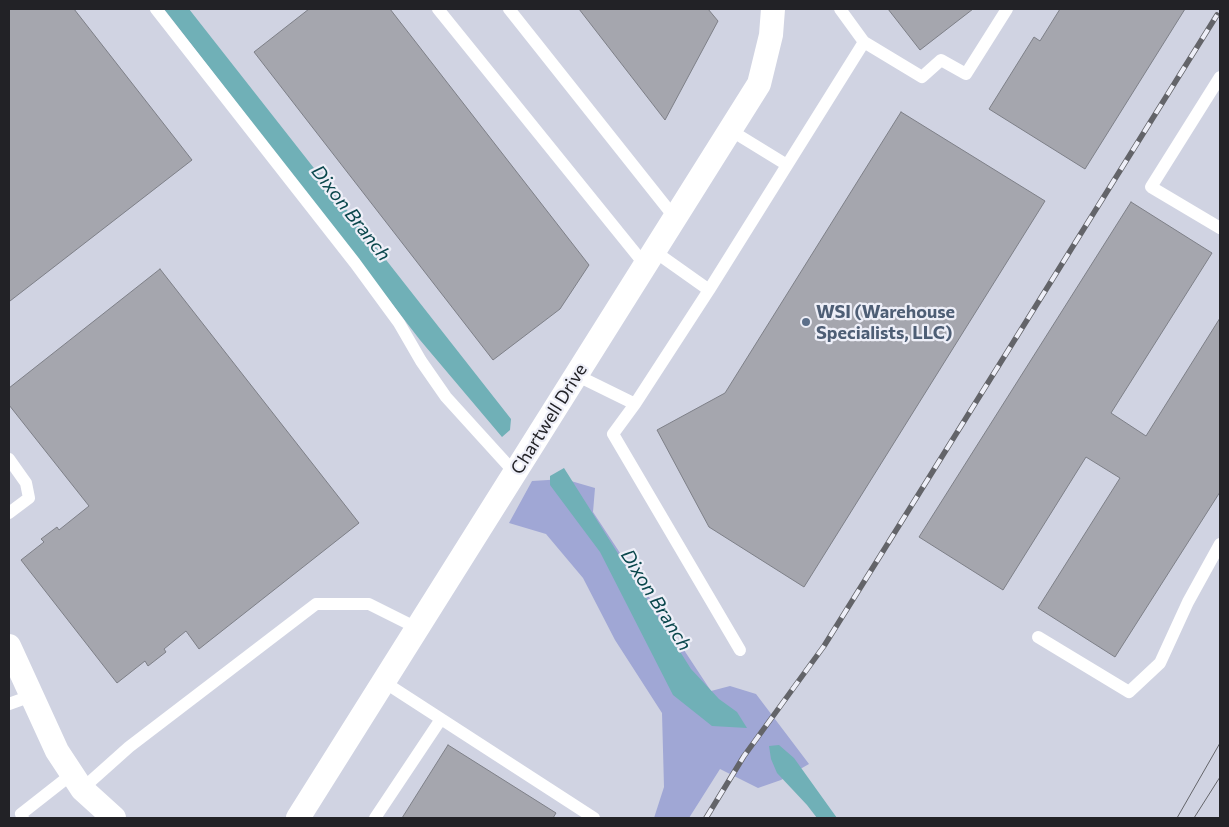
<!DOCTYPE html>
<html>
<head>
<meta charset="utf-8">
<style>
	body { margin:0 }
	#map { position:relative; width:1229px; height:827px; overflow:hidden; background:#e0e2eb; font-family:Commissioner,sans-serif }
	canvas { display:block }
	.frame { position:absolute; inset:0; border:10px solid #222226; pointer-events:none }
</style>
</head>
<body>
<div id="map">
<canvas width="1229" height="827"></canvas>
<div class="frame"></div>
</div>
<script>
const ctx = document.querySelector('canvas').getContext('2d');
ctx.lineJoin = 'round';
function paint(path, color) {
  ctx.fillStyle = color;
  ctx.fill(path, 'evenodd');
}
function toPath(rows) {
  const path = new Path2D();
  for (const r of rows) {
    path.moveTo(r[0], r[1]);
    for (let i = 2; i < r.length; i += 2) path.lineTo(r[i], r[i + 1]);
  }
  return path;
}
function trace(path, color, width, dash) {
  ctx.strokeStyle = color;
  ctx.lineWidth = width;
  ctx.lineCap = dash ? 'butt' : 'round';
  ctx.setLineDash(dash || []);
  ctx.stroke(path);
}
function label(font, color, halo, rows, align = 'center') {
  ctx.font = font + ' Commissioner,sans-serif';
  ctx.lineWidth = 4.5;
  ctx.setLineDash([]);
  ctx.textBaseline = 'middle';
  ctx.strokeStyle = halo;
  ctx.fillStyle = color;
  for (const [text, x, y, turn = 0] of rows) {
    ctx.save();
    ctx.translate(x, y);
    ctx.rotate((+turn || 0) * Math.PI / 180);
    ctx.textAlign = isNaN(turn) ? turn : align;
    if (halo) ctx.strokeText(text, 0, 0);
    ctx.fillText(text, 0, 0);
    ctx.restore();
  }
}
paint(toPath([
	[9,9,1220,9,1220,818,9,818]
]), '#d0d3e2');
paint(toPath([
	[564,479,595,488,593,512,711,691,730,686,756,694,809,764,781,780,758,788,720,769,689,818,654,818,664,787,662,713,615,640,583,578,546,534,509,523,532,481]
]), '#a0a7d5');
paint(toPath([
	[164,9,189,9,511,419,510,430,502,437,420,340],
	[564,468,691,669,719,699,737,712,747,728,712,726,673,695,600,552,550,485,550,476],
	[779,745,794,758,837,818,817,818,807,805,777,773,771,759,769,746]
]), '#70b0b7');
const building = toPath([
	[9,9,74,9,192,160,10,301,9,299,9,9],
	[309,9,390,9,589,265,560,309,493,360,254,52,309,9],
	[579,9,708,9,718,21,665,120,579,9],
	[888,9,973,9,920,50,888,9],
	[1060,9,1185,9,1085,169,989,109,1034,37,1040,41,1060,9],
	[901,112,1045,201,804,587,709,527,657,430,725,393,901,112],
	[1131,202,1212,253,1111,413,1146,436,1220,318,1220,492,1115,657,1038,608,1120,478,1086,457,1003,590,919,537,1131,202],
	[160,269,359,523,199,649,186,631,164,649,166,652,148,666,145,661,117,683,21,560,44,542,41,539,57,527,59,530,89,506,9,405,9,388,160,269],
	[448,745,556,813,553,818,402,818,448,745]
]);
paint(building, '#a5a6ae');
trace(building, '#7e8088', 1);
trace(toPath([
	[156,9,355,263,399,323,421,361,446,397,515,473],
	[438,9,645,265],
	[509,9,675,218],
	[864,42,922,77,941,60,966,74,1007,9],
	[1220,77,1151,187,1220,228],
	[730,130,787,165],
	[709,290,864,42,840,9],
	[576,375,635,404,709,290,654,251],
	[635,404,613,434,740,650],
	[9,459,26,483,29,498,9,513],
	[1038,637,1129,692,1160,663,1188,602,1220,544],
	[384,682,594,818],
	[9,704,31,696],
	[82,789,129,747,316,604,369,604,417,628],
	[23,818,21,814,72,774],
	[375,818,441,719]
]), '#fff', 12);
trace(toPath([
	[9,646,57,751,82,789,114,818],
	[298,818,759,84,771,35,773,9]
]), '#fff', 24);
trace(toPath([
	[1177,818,1220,743],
	[1194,818,1220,777]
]), '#636469', 1);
const rail = toPath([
	[706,818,744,756,824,646,1217,15]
]);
trace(rail, '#636469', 5.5);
trace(rail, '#eeeff8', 4, [11]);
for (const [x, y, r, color] of [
	[806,322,5,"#5c6f8a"]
]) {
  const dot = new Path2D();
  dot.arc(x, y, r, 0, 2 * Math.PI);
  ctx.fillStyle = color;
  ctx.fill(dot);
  trace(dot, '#eeeff8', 2);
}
label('bold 18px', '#4e5e75', '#eeeff8', [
	["WSI (Warehouse",816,312],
	["Specialists, LLC)",816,333]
], 'left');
label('18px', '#222226', '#eeeff8', [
	["Chartwell Drive",549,419,-58]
]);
label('italic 19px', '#0a474c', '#eeeff8', [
	["Dixon Branch",351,213,52],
	["Dixon Branch",656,600,58]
]);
</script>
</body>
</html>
